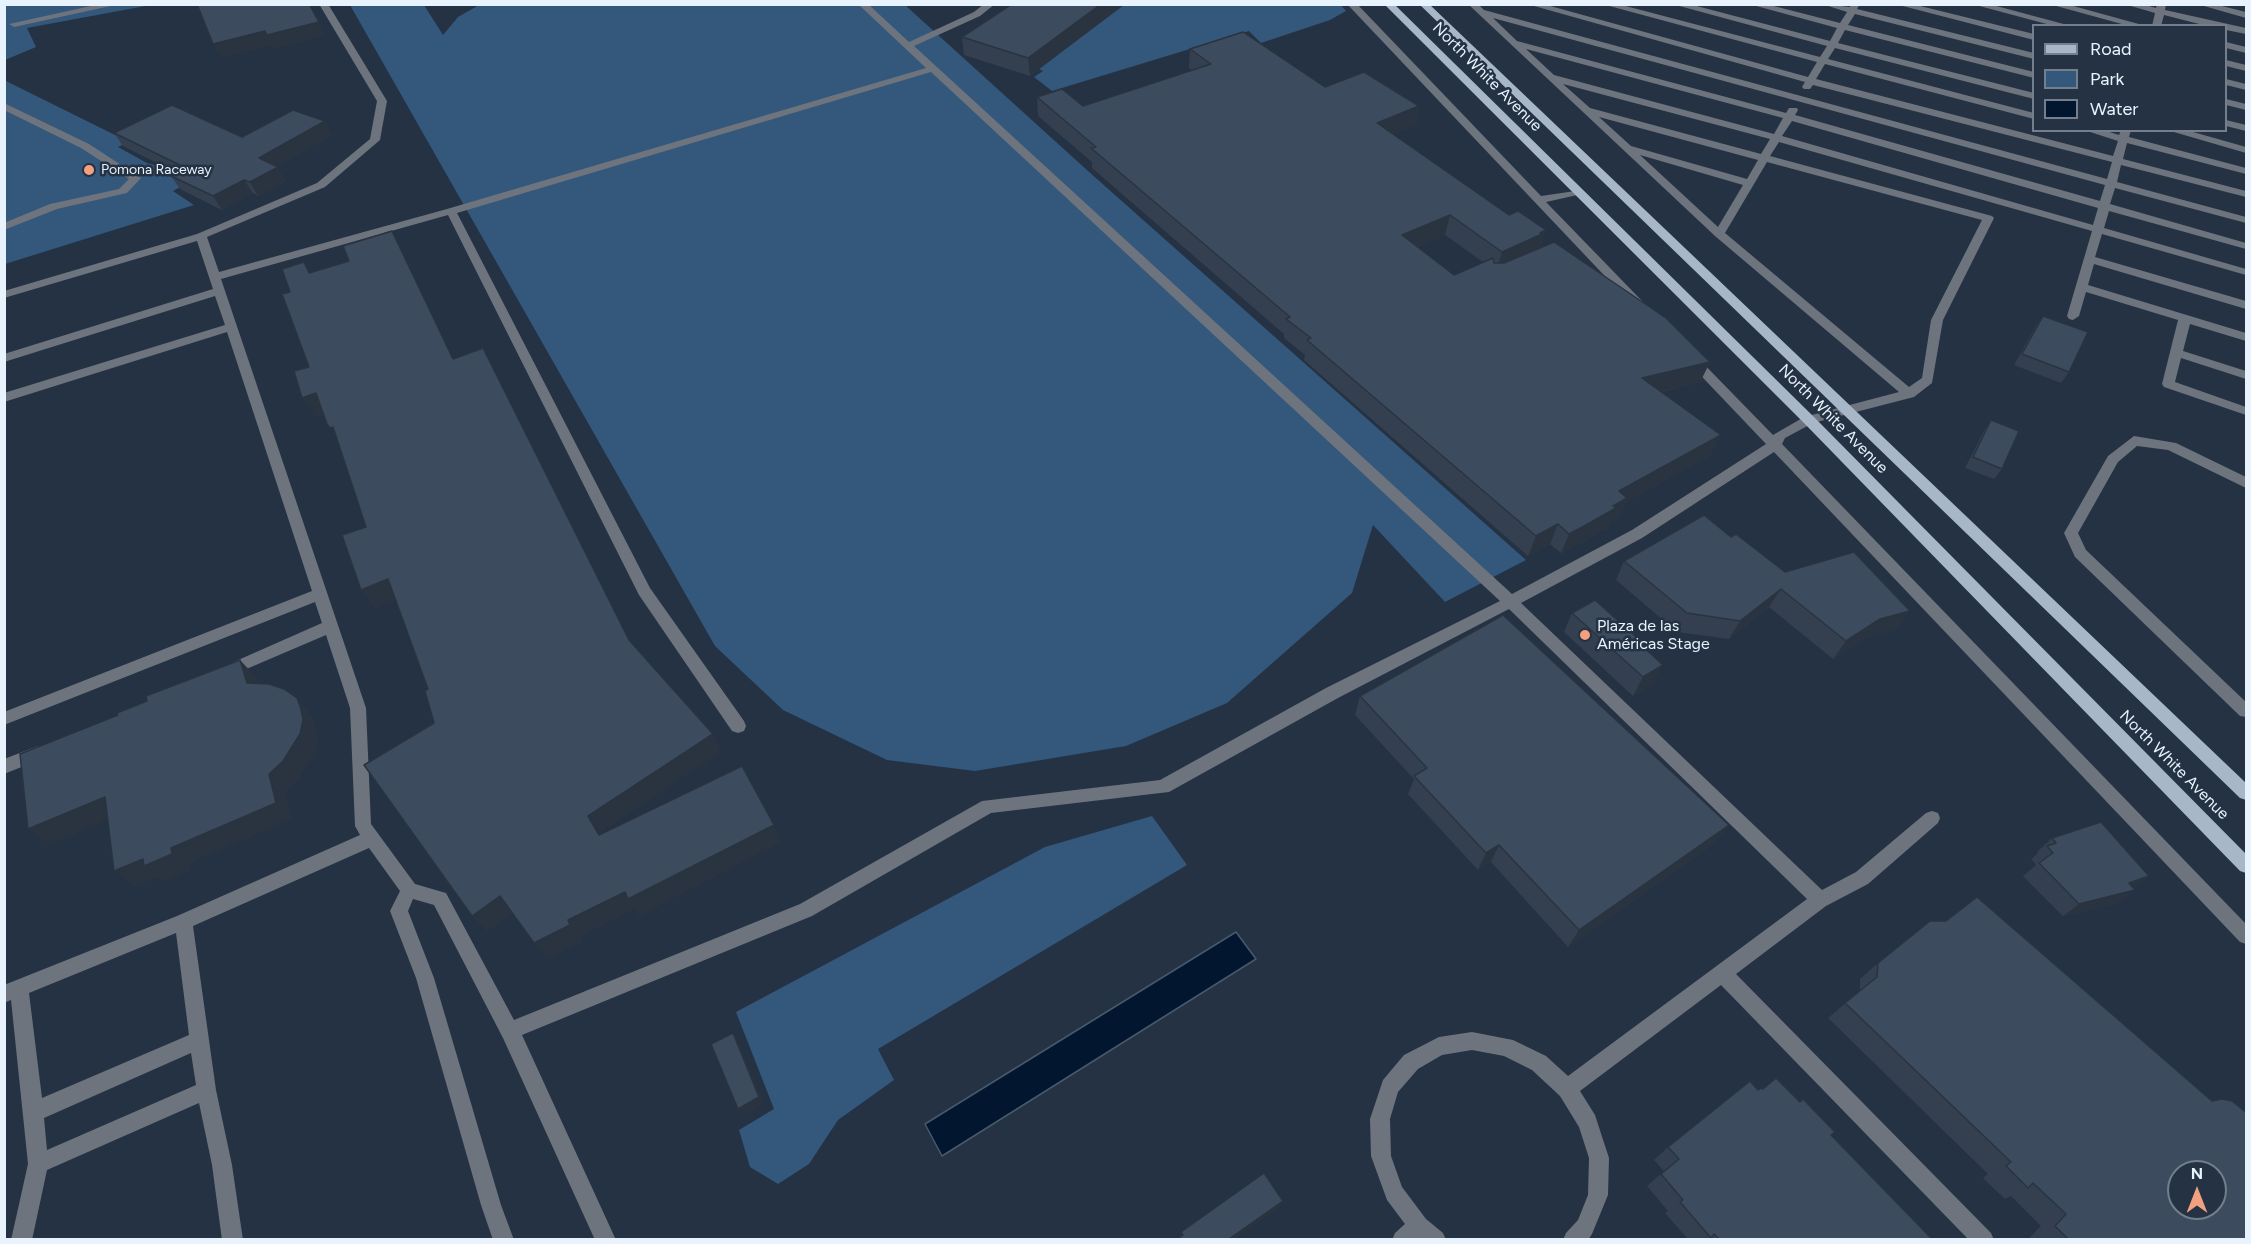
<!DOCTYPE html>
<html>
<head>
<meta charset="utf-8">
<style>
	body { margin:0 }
	#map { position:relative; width:2251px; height:1244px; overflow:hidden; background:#243243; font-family:Figtree,sans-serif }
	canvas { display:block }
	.frame { position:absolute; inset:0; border:6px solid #e9f3fd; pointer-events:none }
	.legend { position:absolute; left:2032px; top:24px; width:195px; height:108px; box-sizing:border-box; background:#243243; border:2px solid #737f8d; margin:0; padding:8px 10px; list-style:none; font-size:18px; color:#e9f3fd }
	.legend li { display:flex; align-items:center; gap:12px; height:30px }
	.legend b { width:30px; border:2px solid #737f8d }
	.north { position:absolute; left:2167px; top:1160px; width:60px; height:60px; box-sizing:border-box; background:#243243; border:2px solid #737f8d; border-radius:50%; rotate:0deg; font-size:16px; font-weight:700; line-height:24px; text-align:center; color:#e9f3fd }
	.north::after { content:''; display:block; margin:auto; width:21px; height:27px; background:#f2a080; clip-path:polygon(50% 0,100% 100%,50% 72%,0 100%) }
</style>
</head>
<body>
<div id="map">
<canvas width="2251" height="1244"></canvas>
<div class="frame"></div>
<ul class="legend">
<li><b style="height:8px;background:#a7b7c8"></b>Road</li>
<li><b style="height:16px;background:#34577c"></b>Park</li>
<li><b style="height:16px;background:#02172f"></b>Water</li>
</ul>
<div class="north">N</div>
</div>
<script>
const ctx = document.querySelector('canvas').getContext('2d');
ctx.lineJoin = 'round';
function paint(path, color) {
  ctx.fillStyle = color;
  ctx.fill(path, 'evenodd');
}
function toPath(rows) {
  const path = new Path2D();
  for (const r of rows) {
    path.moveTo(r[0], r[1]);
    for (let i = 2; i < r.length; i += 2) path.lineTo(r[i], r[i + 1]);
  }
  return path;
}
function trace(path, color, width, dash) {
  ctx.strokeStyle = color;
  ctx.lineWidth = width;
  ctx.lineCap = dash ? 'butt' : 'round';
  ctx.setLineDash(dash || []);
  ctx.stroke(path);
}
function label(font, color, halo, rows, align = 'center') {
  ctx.font = font + ' Figtree,sans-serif';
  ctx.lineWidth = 5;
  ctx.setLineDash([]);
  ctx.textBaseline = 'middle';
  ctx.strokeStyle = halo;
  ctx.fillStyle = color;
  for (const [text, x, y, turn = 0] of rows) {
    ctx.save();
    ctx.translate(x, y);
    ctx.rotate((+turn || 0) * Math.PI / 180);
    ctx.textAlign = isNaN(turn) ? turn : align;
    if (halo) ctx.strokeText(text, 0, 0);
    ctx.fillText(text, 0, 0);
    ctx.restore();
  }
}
paint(toPath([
	[1340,4,1346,11,1330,20,1261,43,1249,31,1052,91,1034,77,1043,71,1039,69,1124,5],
	[5,5,151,5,27,28,36,47,5,60],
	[350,5,424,5,443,35,458,17,479,5,905,5,1088,171,1526,560,1445,602,1373,525,1352,593,1227,703,1126,746,975,771,887,760,783,710,715,646],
	[4,80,113,134,130,141,118,147,147,163,199,177,173,191,194,205,5,264],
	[1152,816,1187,865,878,1049,894,1080,838,1120,809,1164,778,1184,750,1167,739,1130,774,1109,736,1012,1045,847]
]), '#34577c');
const water = toPath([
	[1236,932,1256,959,942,1156,925,1124,1236,932]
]);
paint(water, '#02172f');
trace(water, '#47596d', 1.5);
paint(toPath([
	[100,4,120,4,14,27,9,24,100,4],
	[319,4,328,4,387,101,380,140,325,187,207,237,219,272,447,209,926,68,858,4,868,4,909,42,974,12,984,4,995,4,980,16,914,46,1512,594,1632,530,1766,444,1687,361,1685,358,1687,355,1695,355,1773,435,1804,417,1899,392,1715,236,1468,4,1478,4,1484,10,2107,179,2112,162,1813,85,1810,89,1804,89,1802,87,1805,82,1527,4,1543,4,1808,77,1817,62,1602,4,1618,4,1820,57,1827,46,1672,4,1689,4,1830,41,1837,28,1749,4,1766,4,1840,23,1847,12,1822,4,1850,7,1851,4,1860,4,1857,9,2034,53,2034,59,1855,14,1848,25,2034,72,2034,78,1845,30,1838,43,2034,93,2034,99,1835,48,1828,59,2034,113,2034,119,1825,64,1816,79,2113,156,2118,141,2084,130,2103,130,2119,135,2121,130,2131,130,2129,137,2246,168,2246,174,2127,143,2123,159,2246,191,2246,197,2121,165,2117,182,2246,217,2246,223,2115,188,2110,204,2246,243,2246,249,2109,211,2104,228,2246,269,2246,275,2102,234,2095,257,2246,301,2246,309,2094,264,2088,285,2246,333,2246,341,2190,324,2183,351,2246,371,2246,379,2181,358,2175,382,2246,407,2246,415,2164,387,2162,384,2178,320,2086,292,2079,316,2073,320,2069,319,2067,316,2092,231,1779,142,1770,156,1992,216,1994,218,1943,320,1932,383,1914,397,1813,423,1785,438,1782,444,2246,924,2246,944,2240,942,1774,452,1642,538,1521,603,1822,890,1856,872,1926,813,1932,811,1938,813,1940,818,1938,823,1868,884,1826,906,1736,974,1991,1233,1994,1240,1969,1240,1721,985,1580,1091,1595,1115,1609,1158,1608,1195,1592,1234,1588,1240,1563,1240,1566,1233,1578,1220,1588,1195,1589,1158,1579,1127,1560,1096,1532,1070,1504,1056,1472,1050,1442,1055,1418,1069,1398,1092,1390,1119,1391,1156,1402,1187,1426,1219,1443,1233,1446,1240,1392,1240,1395,1233,1405,1224,1387,1200,1371,1156,1370,1119,1383,1080,1404,1055,1439,1037,1472,1032,1513,1040,1546,1056,1568,1076,1807,899,1509,609,1338,698,1169,792,991,813,812,916,522,1035,616,1240,595,1240,503,1038,434,905,413,899,408,911,434,978,501,1205,514,1240,493,1240,481,1205,416,978,390,911,400,891,369,848,193,926,216,1090,232,1165,243,1240,222,1240,212,1165,199,1103,47,1170,32,1240,11,1240,28,1164,11,1000,4,1003,4,985,177,916,360,835,355,826,350,708,326,635,230,676,225,678,220,676,217,672,220,668,322,623,315,602,4,725,4,712,312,591,227,332,4,402,4,393,225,325,215,296,4,362,4,354,213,289,197,241,4,298,4,291,197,234,317,183,370,139,377,101,319,4],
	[1493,18,2105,185,2100,201,1795,115,1798,110,1797,108,1789,108,1786,113,1517,41,1493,18],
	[1526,49,1783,118,1774,134,1554,75,1526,49],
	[931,72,1500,601,1326,688,1160,780,982,801,800,904,514,1020,446,893,415,884,371,824,366,708,221,279,448,215,639,595,732,731,738,733,744,731,746,726,744,721,650,588,457,213,931,72],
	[1563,84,1770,139,1761,154,1590,108,1563,84],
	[1599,117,1758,160,1747,179,1631,146,1599,117],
	[1792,121,2098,208,2093,225,1782,136,1792,121],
	[1640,155,1743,185,1718,227,1640,155],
	[1767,162,1982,220,1931,320,1922,378,1909,387,1725,233,1767,162],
	[176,933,189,1035,42,1098,29,993,176,933],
	[191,1053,196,1085,47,1150,44,1118,191,1053],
	[1347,4,1357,4,1541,196,1582,190,1582,194,1546,202,1645,304,1645,310,1637,310,1347,4],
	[1895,4,1912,4,2034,34,2034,40,1895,4],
	[1972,4,1989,4,2071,26,2054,26,1972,4],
	[2049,4,2066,4,2146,26,2129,26,2049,4],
	[2124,4,2142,4,2156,8,2157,4,2166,4,2165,10,2246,28,2246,34,2226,30,2226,26,2207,26,2164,15,2161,26,2152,26,2155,13,2124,4],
	[2197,4,2214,4,2246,12,2246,18,2197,4],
	[2226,42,2246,47,2246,53,2226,48,2226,42],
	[2226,60,2246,65,2246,71,2226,66,2226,60],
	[2226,79,2246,84,2246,90,2226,85,2226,79],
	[2226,99,2246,104,2246,110,2226,105,2226,99],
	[4,103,89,144,141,178,127,193,57,209,4,230,4,223,50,204,119,189,129,179,81,148,4,110,4,103],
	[2226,120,2246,125,2246,131,2226,126,2226,120],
	[2167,130,2186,130,2246,147,2246,153,2167,130],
	[2134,436,2176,443,2246,477,2246,488,2168,450,2137,446,2118,462,2078,533,2086,550,2246,702,2246,717,2240,716,2075,557,2064,533,2108,456,2134,436],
	[38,746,44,748,46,753,44,758,4,774,4,759,38,746]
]), '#6d747d');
paint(toPath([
	[1384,4,1394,4,1814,417,2246,854,2246,873,2240,871,1804,423,1384,4],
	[1419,4,1429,4,2246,783,2246,800,2240,798,1419,4]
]), '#a7b7c8');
paint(toPath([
	[999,4,1124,4,1030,76,964,55,962,37,1008,7],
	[1190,49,1325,87,1419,106,1416,125,1393,134,1509,215,1546,230,1540,248,1710,362,1700,382,1661,392,1711,455,1625,502,1619,517,1610,522,1608,528,1561,553,1550,544,1528,556,1304,360,1305,355,1284,338,1284,334,1092,168,1092,162,1038,116,1037,97,1083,106,1192,70,1189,68],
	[1445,235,1483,262,1454,275,1417,247],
	[114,133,242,137,332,135,277,166,286,181,258,196,253,193,222,210,180,189,171,176,177,173,123,146],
	[2043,316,2069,372,2061,383,2014,365,2036,326],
	[1991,420,2002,469,1994,479,1965,468,1984,431],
	[1731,537,1785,572,1910,611,1896,629,1866,638,1833,659,1769,607,1729,639,1677,632,1616,580,1624,561],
	[1572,613,1641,645,1653,684,1633,696,1564,632],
	[1360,696,1729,825,1716,842,1568,947,1491,862,1478,870,1408,794,1414,779,1355,715],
	[2052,838,2149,876,2133,888,2135,890,2117,903,2063,916,2023,876,2036,865,2031,859,2038,853,2037,852],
	[1878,963,2247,1239,2032,1239,2030,1237,2041,1226,2011,1196,2005,1199,1983,1178,1988,1174,1828,1018,1860,991,1860,979],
	[1763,1089,1831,1135,1932,1239,1688,1239,1665,1213,1668,1211,1647,1186,1664,1171,1654,1160,1668,1147,1758,1090]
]), '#344050');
paint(toPath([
	[1101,4,1124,4,1030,76,1028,58],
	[319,22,326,36,275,49,273,45,221,58,213,44,265,31],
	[1419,106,1416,125,1374,142,1377,123],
	[325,121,332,135,267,172,259,158],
	[278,167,286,181,258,196,250,182],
	[244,180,253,193,222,210,213,196],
	[1450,215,1445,235,1398,255,1402,235],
	[1546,230,1540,250,1496,272,1502,252],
	[392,231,402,251,463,379,453,359],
	[1710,362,1700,382,1634,398,1642,378],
	[316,393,329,413,316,418,302,398],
	[1721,435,1711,455,1625,502,1619,517,1610,522,1608,528,1561,553,1569,534,1619,491],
	[1558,524,1550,544,1528,556,1536,536],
	[388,579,402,598,375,609,361,590],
	[1781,589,1769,607,1729,639,1740,621],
	[1910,611,1896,629,1866,638,1833,659,1846,641,1880,619],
	[240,660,256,677,263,700,247,683],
	[1663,665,1653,684,1633,696,1643,677],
	[297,698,312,716,316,726,318,737,316,751,299,778,286,791,292,819,190,863,191,870,164,882,158,877,135,887,114,871,171,848,269,774],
	[713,734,721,752,600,833,611,853,588,816],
	[105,797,124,813,50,845,28,829],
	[774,825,782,842,639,916,635,909,581,936,583,941,548,959,534,943,568,920,625,892],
	[1729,825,1716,842,1568,947,1579,930],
	[1499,845,1491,862,1478,870,1486,853],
	[2149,876,2132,889,2135,890,2117,903,2063,916,2079,904],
	[500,896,514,913,487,932,472,916],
	[733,1033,738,1040,764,1104,743,1116,738,1109],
	[1283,1201,1280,1207,1235,1239,1229,1239]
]), '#2a3441');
const building = toPath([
	[197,4,309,4,319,22,267,35,265,31,213,44,197,4],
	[1012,4,1101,4,1028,58,962,37,1012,4],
	[1243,32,1325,87,1364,72,1419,106,1377,123,1509,215,1518,211,1546,230,1540,233,1542,234,1502,252,1450,215,1402,235,1454,275,1493,258,1494,263,1504,263,1554,242,1666,318,1710,362,1642,378,1721,435,1619,491,1627,498,1613,506,1616,508,1586,525,1569,534,1558,524,1536,536,1307,340,1311,338,1286,319,1290,317,1091,148,1096,147,1037,97,1062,89,1083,106,1211,64,1190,49,1243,32],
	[172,105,242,137,293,110,325,121,259,158,278,167,250,182,244,180,213,196,171,176,186,168,114,133,172,105],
	[392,231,453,359,483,348,629,640,713,734,588,816,599,835,742,766,774,825,628,899,625,892,568,920,570,925,534,943,500,896,472,916,364,765,434,723,425,691,428,689,388,579,361,590,342,535,366,527,333,427,330,428,327,424,316,393,302,398,294,371,309,367,282,294,290,292,282,269,304,262,309,273,349,261,343,246,392,231],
	[2043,316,2088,332,2069,372,2022,354,2043,316],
	[1991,420,2019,431,2002,469,1973,457,1991,420],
	[1704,515,1731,537,1736,534,1785,572,1854,552,1910,611,1880,619,1846,641,1781,589,1740,621,1687,613,1624,561,1704,515],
	[1595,600,1643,643,1640,644,1663,665,1643,677,1572,613,1595,600],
	[1503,615,1729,825,1579,930,1499,845,1486,853,1414,776,1427,768,1360,696,1503,615],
	[240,660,247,683,269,684,284,689,297,698,301,709,303,720,300,734,283,761,269,774,276,803,171,848,172,854,144,866,143,859,114,871,105,797,28,829,20,754,118,715,117,713,147,701,146,696,240,660],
	[2101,822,2149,876,2129,883,2135,890,2079,904,2039,863,2053,853,2047,846,2056,843,2052,838,2101,822],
	[1977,897,2212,1101,2222,1099,2232,1101,2247,1113,2247,1239,2068,1239,2055,1226,2066,1214,2033,1183,2028,1188,2006,1166,2011,1162,1845,1003,1877,977,1878,963,1930,921,1946,921,1977,897],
	[2179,1172,2215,1172,2215,1208,2179,1208,2179,1172],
	[733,1033,759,1097,738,1109,711,1044,733,1033],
	[1776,1078,1800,1102,1803,1099,1835,1132,1831,1135,1932,1239,1719,1239,1714,1234,1711,1238,1680,1202,1683,1200,1661,1174,1679,1159,1668,1147,1750,1081,1758,1090,1761,1088,1763,1089,1776,1078],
	[1264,1173,1283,1201,1229,1239,1176,1239,1183,1235,1181,1232,1264,1173]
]);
paint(building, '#3c4b5d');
trace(building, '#2a3441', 1.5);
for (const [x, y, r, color] of [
	[89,170,6,"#f2a080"],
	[1585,635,6,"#f2a080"]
]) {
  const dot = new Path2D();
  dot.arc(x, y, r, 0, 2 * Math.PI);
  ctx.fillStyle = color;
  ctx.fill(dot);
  trace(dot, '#243243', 2);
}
label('14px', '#e9f3fd', '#243243', [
	["Pomona Raceway",101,170]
], 'left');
label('16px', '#e9f3fd', '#243243', [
	["North White Avenue",1487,77,45],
	["North White Avenue",1833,419,45],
	["North White Avenue",2174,765,45]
]);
label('16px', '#e9f3fd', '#243243', [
	["Plaza de las",1597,626],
	["Américas Stage",1597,644]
], 'left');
</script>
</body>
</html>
